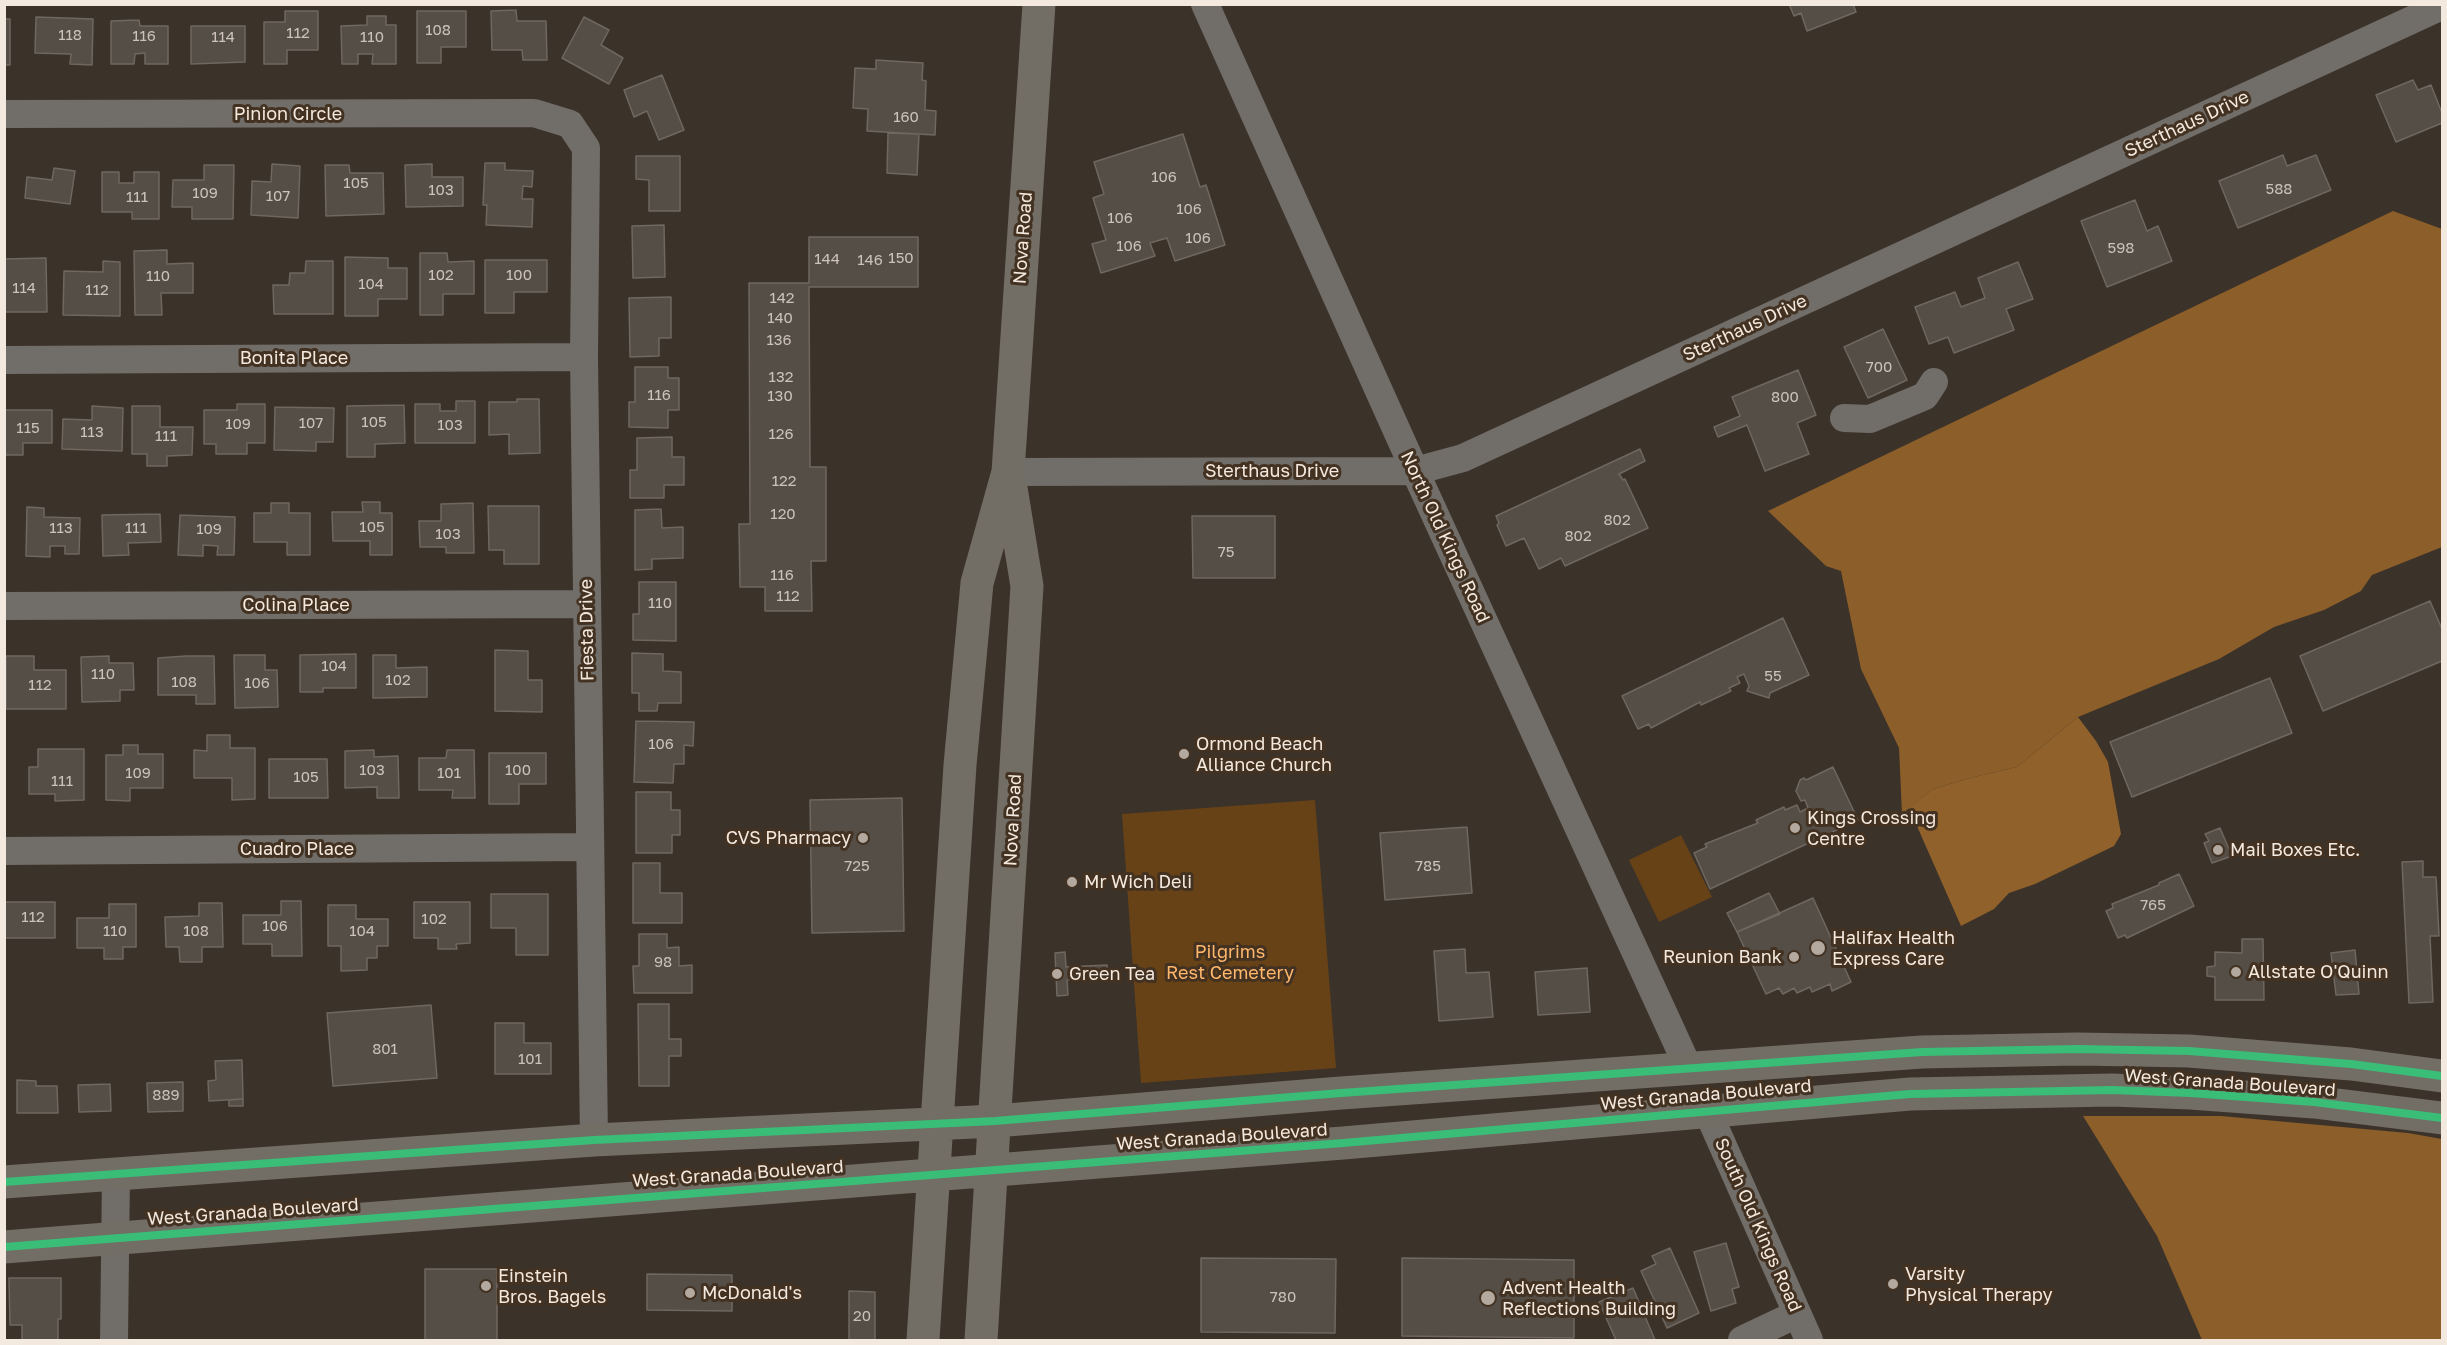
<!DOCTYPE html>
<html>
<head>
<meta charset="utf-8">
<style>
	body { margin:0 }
	#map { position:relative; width:2447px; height:1345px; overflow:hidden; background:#3b3229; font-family:"Golos Text",sans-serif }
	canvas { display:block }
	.frame { position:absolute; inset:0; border:6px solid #f4e9df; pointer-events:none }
</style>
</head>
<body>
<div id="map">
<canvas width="2447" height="1345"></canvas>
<div class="frame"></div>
</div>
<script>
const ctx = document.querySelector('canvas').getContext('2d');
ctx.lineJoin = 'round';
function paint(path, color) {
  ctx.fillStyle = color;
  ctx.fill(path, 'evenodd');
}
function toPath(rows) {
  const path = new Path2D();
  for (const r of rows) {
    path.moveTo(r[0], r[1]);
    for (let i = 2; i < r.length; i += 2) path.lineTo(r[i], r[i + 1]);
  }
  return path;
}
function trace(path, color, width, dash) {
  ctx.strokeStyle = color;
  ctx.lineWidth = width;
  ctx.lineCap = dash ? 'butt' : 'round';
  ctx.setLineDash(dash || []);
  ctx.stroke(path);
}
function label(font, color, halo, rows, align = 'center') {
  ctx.font = font + ' "Golos Text",sans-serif';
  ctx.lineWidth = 6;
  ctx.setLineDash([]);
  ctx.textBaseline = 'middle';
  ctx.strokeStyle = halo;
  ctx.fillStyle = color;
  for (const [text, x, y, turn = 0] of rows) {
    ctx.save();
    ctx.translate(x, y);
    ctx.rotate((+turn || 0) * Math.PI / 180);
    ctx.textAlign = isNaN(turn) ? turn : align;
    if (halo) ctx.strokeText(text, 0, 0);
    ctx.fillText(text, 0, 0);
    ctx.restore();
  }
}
paint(toPath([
	[1315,800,1336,1068,1141,1083,1122,814],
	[1681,835,1712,897,1659,922,1629,860]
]), '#684217');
paint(toPath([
	[2393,211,2442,229,2442,547,2372,575,2361,591,2324,610,2274,627,2219,659,2078,717,2017,767,1970,778,1933,789,1902,814,1899,748,1861,669,1841,571,1826,566,1768,511],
	[2083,1116,2221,1116,2408,1133,2442,1139,2442,1340,2202,1340,2157,1236]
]), '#8c5e2a');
paint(toPath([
	[2078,717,2096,741,2108,762,2121,834,2114,846,2035,884,2009,893,1994,909,1961,926,1909,808,1933,789,1970,778,2017,767]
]), '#91612b');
const building = toPath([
	[1789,4,1853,4,1856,12,1807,31,1801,13,1794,16,1789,4],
	[516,10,517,21,546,21,547,60,523,60,522,50,492,50,491,11,516,10],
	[285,11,318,11,318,50,287,50,287,64,264,64,264,22,285,22,285,11],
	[417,11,466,11,466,47,441,47,441,63,417,63,417,11],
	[367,16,386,16,386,25,396,25,396,64,372,64,373,54,358,54,358,64,342,64,341,26,367,25,367,16],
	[36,17,93,19,92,65,70,64,71,54,35,53,36,17],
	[584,17,609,30,601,45,623,58,609,84,562,58,584,17],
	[4,19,10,19,10,65,4,65,4,19],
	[139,20,140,26,168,26,168,64,145,64,145,53,135,54,134,64,111,64,111,21,139,20],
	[191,26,245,26,245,62,191,64,191,26],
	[876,60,923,63,922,80,926,81,925,110,936,111,935,135,867,131,868,109,853,108,855,68,876,69,876,60],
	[662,75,684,130,659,140,647,111,634,117,624,90,662,75],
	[2413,80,2418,90,2431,85,2442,113,2442,123,2396,142,2376,95,2413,80],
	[888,133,919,134,917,175,887,173,888,133],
	[1183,134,1200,187,1206,185,1225,245,1175,261,1167,238,1150,243,1155,256,1101,273,1092,244,1106,240,1093,198,1104,194,1094,162,1183,134],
	[2283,155,2287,166,2316,155,2331,190,2238,228,2219,181,2283,155],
	[636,156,680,156,680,211,649,211,649,180,636,179,636,156],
	[485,163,505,163,505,170,533,171,532,187,523,186,522,199,533,199,532,227,486,225,487,205,483,205,485,163],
	[272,164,300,166,298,218,251,215,252,181,271,182,272,164],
	[432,164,432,177,463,177,463,206,406,207,405,165,432,164],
	[204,165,234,165,233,219,192,219,192,207,172,207,173,180,204,180,204,165],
	[325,165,349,165,350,173,383,173,384,214,326,216,325,165],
	[54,168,75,171,70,204,25,198,27,177,52,180,54,168],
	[102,172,119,172,119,183,134,183,134,172,159,172,159,219,132,219,132,212,102,212,102,172],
	[2135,200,2147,231,2158,226,2172,261,2107,287,2081,221,2135,200],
	[664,225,665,277,633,278,632,226,664,225],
	[809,237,918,237,918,287,809,287,810,467,826,467,826,561,811,561,812,611,765,611,765,587,740,587,739,524,750,524,749,283,809,283,809,237],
	[167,250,167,264,193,263,193,293,161,293,162,315,135,315,134,251,167,250],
	[420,253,447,253,448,262,474,261,474,294,443,294,443,315,420,315,420,253],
	[345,257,388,258,388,268,407,268,407,299,378,299,378,316,345,316,345,257],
	[46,258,47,312,4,312,4,259,46,258],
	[485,260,547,260,547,292,514,292,514,313,485,313,485,260],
	[103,261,120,262,120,316,63,315,64,271,103,272,103,261],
	[306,261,333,261,333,314,274,314,273,285,289,285,290,273,305,273,306,261],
	[2018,262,2033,299,2006,309,2014,330,1954,353,1948,337,1929,344,1915,307,1955,292,1961,307,1985,298,1978,278,2018,262],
	[671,297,671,338,659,338,659,356,630,357,629,298,671,297],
	[1883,329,1907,380,1868,398,1844,347,1883,329],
	[635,367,668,367,668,378,679,378,679,410,668,410,668,428,629,427,629,402,635,402,635,367],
	[1798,370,1816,415,1797,423,1809,454,1765,471,1747,425,1718,437,1714,427,1740,416,1732,397,1798,370],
	[517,399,539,399,540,453,509,454,509,434,489,435,489,402,517,402,517,399],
	[456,401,475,401,475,443,415,443,415,404,440,404,440,411,456,411,456,401],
	[237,404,265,404,265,443,247,443,247,454,216,454,216,444,204,444,204,410,237,410,237,404],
	[404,405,405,443,375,444,375,457,347,457,347,406,404,405],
	[92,406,123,408,122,451,62,449,63,419,92,420,92,406],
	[132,406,160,406,160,427,193,427,192,455,167,456,167,466,147,466,147,454,132,454,132,406],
	[275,407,334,408,333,442,316,442,316,451,274,450,275,407],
	[4,410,52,410,52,443,23,443,23,455,4,455,4,410],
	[672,437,672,457,684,457,684,485,664,485,664,498,630,498,630,470,637,470,637,438,672,437],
	[1640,449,1645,461,1619,474,1623,480,1625,479,1648,528,1565,566,1561,558,1539,569,1524,538,1506,546,1497,525,1499,523,1496,516,1640,449],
	[362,502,380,502,380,513,392,513,392,555,370,555,370,541,333,541,332,512,363,512,362,502],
	[271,503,289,503,289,513,310,513,310,555,287,555,287,542,254,542,254,513,271,513,271,503],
	[473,503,474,553,446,553,446,547,420,547,419,521,441,521,441,504,473,503],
	[488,506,539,506,539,564,504,564,504,550,489,550,488,506],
	[27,507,44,508,44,517,80,518,79,554,65,554,65,546,50,546,50,557,26,556,27,507],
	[661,509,662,528,683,527,683,558,652,559,652,569,635,570,635,510,661,509],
	[160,514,161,542,128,543,129,555,103,556,102,515,160,514],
	[180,515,235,517,234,555,217,555,218,546,203,545,203,556,178,555,180,515],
	[1192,516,1275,516,1275,578,1193,578,1192,516],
	[639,582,676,582,676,641,633,640,633,614,639,614,639,582],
	[2430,601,2442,629,2442,661,2323,711,2300,656,2430,601],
	[1783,618,1809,675,1770,693,1769,698,1747,691,1749,686,1744,674,1737,677,1740,683,1729,688,1731,691,1701,705,1700,702,1651,728,1649,724,1638,729,1622,696,1783,618],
	[495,650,528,651,528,680,542,680,542,712,495,711,495,650],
	[632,653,663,654,663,671,681,672,681,703,658,703,657,711,639,711,639,693,632,693,632,653],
	[356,654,356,688,323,688,323,692,300,692,300,655,356,654],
	[234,655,265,655,265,670,277,670,278,707,235,708,234,655],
	[373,655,396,655,396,668,427,667,427,697,373,698,373,655],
	[6,656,34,656,34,670,66,670,66,709,6,709,6,656],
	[109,656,109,663,133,663,134,690,120,690,120,701,82,702,81,657,109,656],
	[186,656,214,656,215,704,196,704,196,695,158,695,158,658,186,656],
	[2270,678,2292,733,2132,797,2110,742,2270,678],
	[636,721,694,722,693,746,684,745,684,764,674,764,673,783,634,782,636,721],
	[207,735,230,735,230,748,255,748,255,799,232,800,232,778,194,778,194,750,207,751,207,735],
	[123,745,138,745,138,754,163,754,163,788,130,788,130,801,106,800,106,755,123,755,123,745],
	[38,749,84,749,84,800,55,801,55,794,29,794,29,767,38,767,38,749],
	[374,750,374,757,398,756,399,798,377,798,377,787,345,788,345,751,374,750],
	[447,750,474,750,475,798,452,798,453,790,419,790,419,758,446,758,447,750],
	[489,753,546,753,546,784,519,784,519,804,489,804,489,753],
	[269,759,327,759,328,798,269,798,269,759],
	[1833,767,1858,820,1710,889,1694,853,1707,847,1705,844,1758,823,1756,820,1784,807,1785,810,1797,805,1800,812,1808,808,1805,800,1801,801,1796,791,1800,780,1804,778,1806,780,1833,767],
	[636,792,671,792,671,810,680,810,680,835,672,835,672,853,636,853,636,792],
	[902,798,904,931,812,933,810,800,902,798],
	[1467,827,1472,893,1385,900,1380,833,1467,827],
	[2220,828,2232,856,2212,863,2204,843,2209,841,2205,834,2220,828],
	[2423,861,2423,877,2436,877,2439,936,2430,936,2433,1002,2409,1003,2402,862,2423,861],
	[633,863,660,863,660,893,682,893,682,923,633,923,633,863],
	[2179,874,2194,906,2127,938,2125,935,2118,938,2106,911,2113,908,2112,904,2159,885,2159,883,2179,874],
	[1769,893,1780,914,1737,932,1727,913,1769,893],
	[491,894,548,894,548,955,516,955,516,928,491,928,491,894],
	[1813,898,1851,982,1832,991,1830,984,1812,992,1810,987,1797,993,1794,988,1783,994,1779,988,1766,994,1737,932,1813,898],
	[281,901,301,901,302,956,272,956,272,944,243,944,243,915,281,915,281,901],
	[4,902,55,902,55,938,4,938,4,902],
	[414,902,470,902,470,943,456,944,457,949,438,949,438,938,414,938,414,902],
	[199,903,222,903,223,947,202,947,202,962,180,962,179,947,166,947,165,917,199,916,199,903],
	[109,904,136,904,136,947,123,947,123,959,104,959,104,948,77,948,77,918,109,918,109,904],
	[328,905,356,905,356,919,388,919,388,946,377,946,377,958,367,958,367,970,341,971,341,946,328,946,328,905],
	[639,934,667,934,667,948,679,947,679,966,692,965,692,993,634,993,633,966,639,966,639,934],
	[2242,939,2263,939,2264,1000,2215,1000,2215,977,2207,976,2207,967,2215,966,2215,952,2242,953,2242,939],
	[1465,949,1466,973,1489,972,1493,1017,1439,1021,1434,951,1465,949],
	[2355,950,2359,994,2336,995,2331,953,2355,950],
	[1065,952,1066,967,1107,965,1108,977,1067,980,1068,995,1057,996,1055,953,1065,952],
	[1587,968,1590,1012,1538,1015,1535,972,1587,968],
	[638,1004,669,1004,669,1039,681,1039,681,1056,669,1056,669,1086,639,1086,638,1004],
	[431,1005,437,1078,333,1086,327,1013,431,1005],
	[495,1023,524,1023,524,1043,551,1043,551,1074,495,1074,495,1023],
	[242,1060,243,1099,209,1101,208,1081,216,1080,215,1061,242,1060],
	[17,1080,36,1081,36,1086,57,1086,58,1113,17,1113,17,1080],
	[183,1082,183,1111,148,1112,147,1083,183,1082],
	[110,1084,111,1111,79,1112,78,1085,110,1084],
	[243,1099,243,1106,229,1106,229,1100,243,1099],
	[1726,1243,1739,1287,1732,1289,1736,1303,1711,1311,1694,1252,1726,1243],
	[1670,1248,1699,1313,1667,1328,1641,1271,1656,1264,1652,1256,1670,1248],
	[1201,1258,1336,1259,1335,1333,1201,1332,1201,1258],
	[1402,1258,1574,1260,1574,1338,1402,1336,1402,1258],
	[425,1269,497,1269,497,1340,425,1340,425,1269],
	[647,1274,732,1275,732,1311,647,1310,647,1274],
	[9,1278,61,1278,61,1319,58,1319,58,1340,22,1340,22,1325,10,1325,9,1278],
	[1633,1288,1655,1340,1616,1340,1599,1302,1633,1288],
	[849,1291,875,1292,875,1340,849,1340,849,1291]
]);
paint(building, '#554e46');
trace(building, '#6f6760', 1.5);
trace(toPath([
	[1205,4,1415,471,1689,1069],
	[4,114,534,113,570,124,586,148,584,357,594,1140],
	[4,360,584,357],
	[1844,418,1870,419,1925,396,1934,382],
	[1008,472,1415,471,1463,458,2442,6],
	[4,606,587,604],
	[4,851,589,847],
	[1707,1110,1809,1340],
	[114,1340,116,1174],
	[1742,1340,1797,1314]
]), '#716d69', 28);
trace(toPath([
	[4,1182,594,1140,995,1121,1341,1093,1922,1052,2078,1049,2189,1051,2351,1064,2442,1076],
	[4,1247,1343,1143,1910,1094,2112,1090,2190,1093,2314,1102,2442,1118],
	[923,1340,960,765,977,583,1008,472,1039,4],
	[981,1340,1027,586,1010,482]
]), '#726d65', 33);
trace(toPath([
	[4,1182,594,1140,995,1121,1341,1093,1922,1052,2078,1049,2189,1051,2351,1064,2442,1076],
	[4,1247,1343,1143,1910,1094,2112,1090,2190,1093,2314,1102,2442,1118]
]), '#3abd76', 8);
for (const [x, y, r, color] of [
	[1184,754,6,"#b3a99f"],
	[1795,828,6,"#b3a99f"],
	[863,838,6,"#b3a99f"],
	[2218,850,6,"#b3a99f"],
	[1072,882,6,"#b3a99f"],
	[1818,948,8,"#b3a99f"],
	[1794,957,6,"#b3a99f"],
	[2236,972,6,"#b3a99f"],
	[1057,974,6,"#b3a99f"],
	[1893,1284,6,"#b3a99f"],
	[486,1286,6,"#b3a99f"],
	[690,1293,6,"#b3a99f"],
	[1488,1298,8,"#b3a99f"]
]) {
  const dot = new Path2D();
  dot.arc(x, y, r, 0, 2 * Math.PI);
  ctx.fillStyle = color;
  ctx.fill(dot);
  trace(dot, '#433221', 2);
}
label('15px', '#ccc2b9', null, [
	["108",438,30],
	["112",298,33],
	["118",70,35],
	["116",144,36],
	["114",223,37],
	["110",372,37],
	["160",906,117],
	["106",1164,177],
	["105",356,183],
	["588",2279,189],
	["103",441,190],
	["109",205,193],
	["107",278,196],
	["111",137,197],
	["106",1189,209],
	["106",1120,218],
	["106",1198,238],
	["106",1129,246],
	["598",2121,248],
	["150",901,258],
	["144",827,259],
	["146",870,260],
	["102",441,275],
	["100",519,275],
	["110",158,276],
	["104",371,284],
	["114",24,288],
	["112",97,290],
	["142",782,298],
	["140",780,318],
	["136",779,340],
	["700",1879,367],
	["132",781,377],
	["116",659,395],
	["130",780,396],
	["800",1785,397],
	["105",374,422],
	["107",311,423],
	["109",238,424],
	["103",450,425],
	["115",28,428],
	["113",92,432],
	["126",781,434],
	["111",166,436],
	["122",784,481],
	["120",783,514],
	["802",1617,520],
	["105",372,527],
	["113",61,528],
	["111",136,528],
	["109",209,529],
	["103",448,534],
	["802",1578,536],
	["75",1226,552],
	["116",782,575],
	["112",788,596],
	["110",660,603],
	["104",334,666],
	["110",103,674],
	["55",1773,676],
	["102",398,680],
	["108",184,682],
	["106",257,683],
	["112",40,685],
	["106",661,744],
	["103",372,770],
	["100",518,770],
	["109",138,773],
	["101",449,773],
	["105",306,777],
	["111",62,781],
	["725",857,866],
	["785",1428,866],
	["765",2153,905],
	["112",33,917],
	["102",434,919],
	["106",275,926],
	["110",115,931],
	["108",196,931],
	["104",362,931],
	["98",663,962],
	["801",385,1049],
	["101",530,1059],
	["889",166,1095],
	["780",1283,1297],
	["20",862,1316]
]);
label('18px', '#f4e9df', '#433221', [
	["Pinion Circle",288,114],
	["Sterthaus Drive",2187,124,-25],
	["Nova Road",1023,238,-86],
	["Sterthaus Drive",1745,328,-25],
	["Bonita Place",294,358],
	["Sterthaus Drive",1272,471],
	["North Old Kings Road",1445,537,65],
	["Colina Place",296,605],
	["Fiesta Drive",587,630,-91],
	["Nova Road",1013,820,-87],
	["Cuadro Place",297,849],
	["West Granada Boulevard",2230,1083,4],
	["West Granada Boulevard",1706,1095,-5],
	["West Granada Boulevard",1222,1137,-4],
	["West Granada Boulevard",738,1174,-4],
	["West Granada Boulevard",253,1212,-4],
	["South Old Kings Road",1758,1225,66]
]);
label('18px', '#f4e9df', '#433221', [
	["Ormond Beach",1196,744],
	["Alliance Church",1196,765],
	["Kings Crossing",1807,818],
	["Centre",1807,839],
	["CVS Pharmacy",851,838,"right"],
	["Mail Boxes Etc.",2230,850],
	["Mr Wich Deli",1084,882],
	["Halifax Health",1832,938],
	["Express Care",1832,959],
	["Reunion Bank",1782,957,"right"],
	["Allstate O'Quinn",2248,972],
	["Green Tea",1069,974],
	["Varsity",1905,1274],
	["Physical Therapy",1905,1295],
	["Einstein",498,1276],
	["Bros. Bagels",498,1297],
	["Advent Health",1502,1288],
	["Reflections Building",1502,1309],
	["McDonald's",702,1293]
], 'left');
label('18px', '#ffb76c', '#433221', [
	["Pilgrims",1230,952],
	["Rest Cemetery",1230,973]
]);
</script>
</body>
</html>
